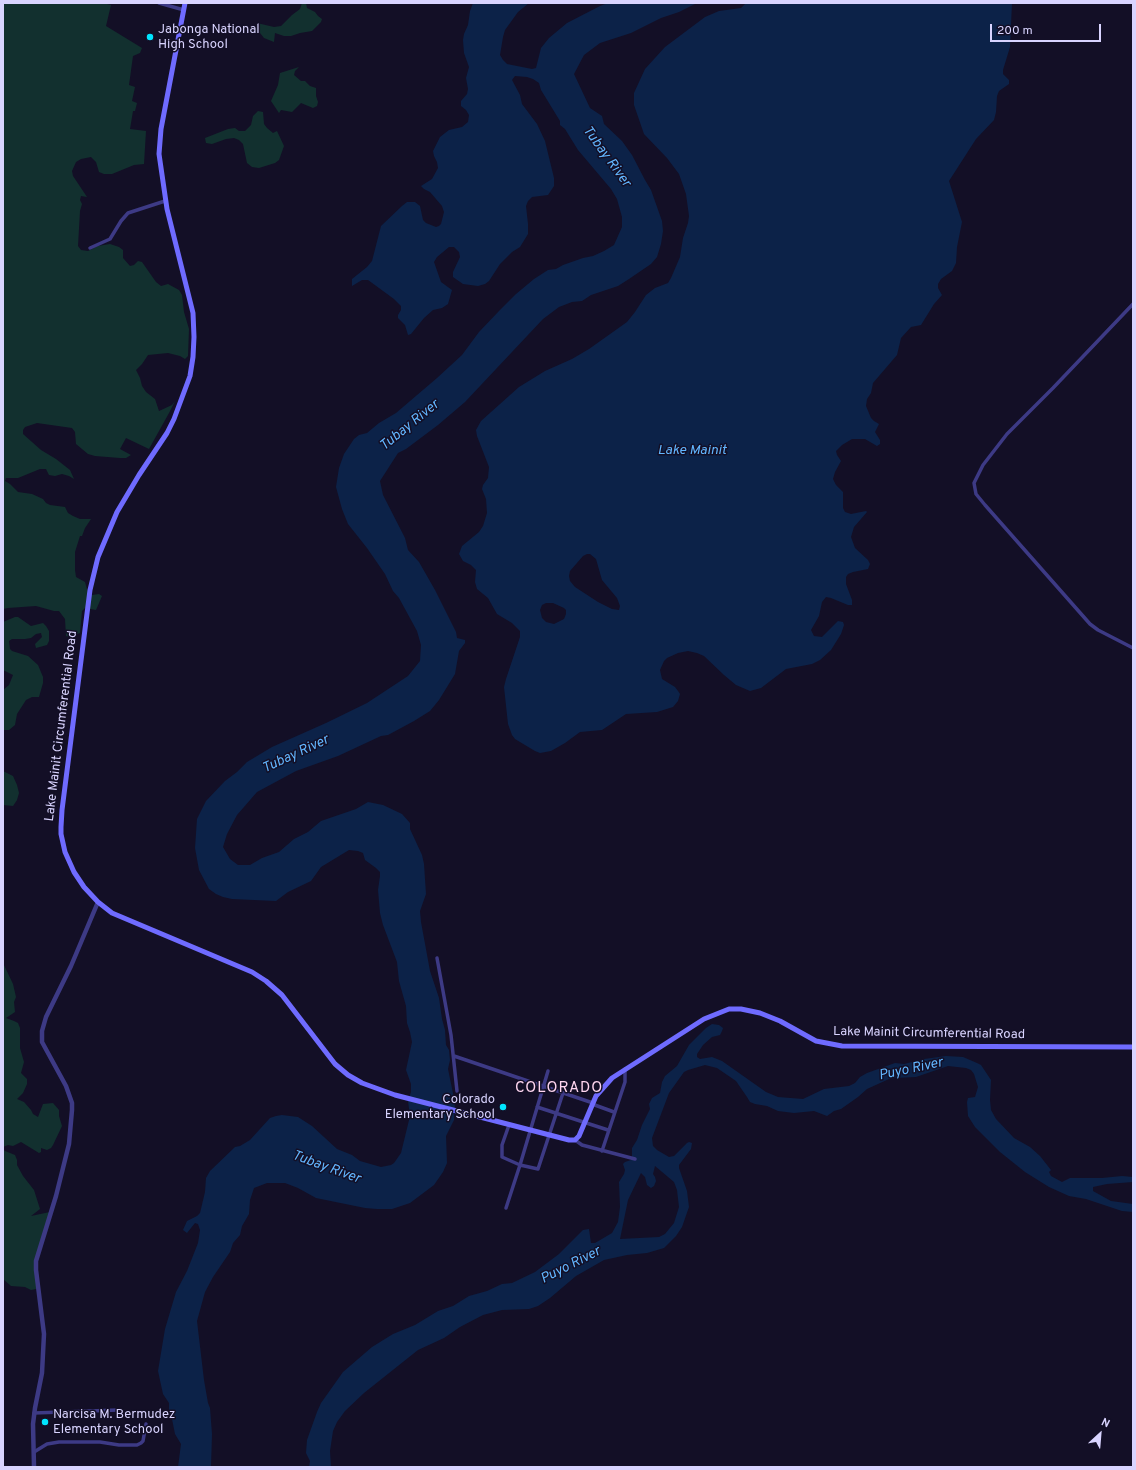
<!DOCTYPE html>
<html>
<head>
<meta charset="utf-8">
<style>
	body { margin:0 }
	#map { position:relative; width:1136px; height:1470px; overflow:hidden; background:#130f26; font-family:Overpass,sans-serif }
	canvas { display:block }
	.frame { position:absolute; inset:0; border:4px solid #d9d4ff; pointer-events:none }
	.north { position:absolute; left:1080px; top:1414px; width:40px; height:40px; -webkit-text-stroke:3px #130f26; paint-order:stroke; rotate:26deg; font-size:11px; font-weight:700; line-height:16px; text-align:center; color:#d9d4ff }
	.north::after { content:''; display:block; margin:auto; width:14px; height:18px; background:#d9d4ff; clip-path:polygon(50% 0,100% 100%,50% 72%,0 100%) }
	.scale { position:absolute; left:990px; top:24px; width:111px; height:18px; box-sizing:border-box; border:2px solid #d9d4ff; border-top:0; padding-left:5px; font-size:12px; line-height:14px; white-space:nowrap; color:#d9d4ff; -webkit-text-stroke:3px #130f26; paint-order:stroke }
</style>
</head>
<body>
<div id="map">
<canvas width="1136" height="1470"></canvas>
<div class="frame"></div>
<div class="north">N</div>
<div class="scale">200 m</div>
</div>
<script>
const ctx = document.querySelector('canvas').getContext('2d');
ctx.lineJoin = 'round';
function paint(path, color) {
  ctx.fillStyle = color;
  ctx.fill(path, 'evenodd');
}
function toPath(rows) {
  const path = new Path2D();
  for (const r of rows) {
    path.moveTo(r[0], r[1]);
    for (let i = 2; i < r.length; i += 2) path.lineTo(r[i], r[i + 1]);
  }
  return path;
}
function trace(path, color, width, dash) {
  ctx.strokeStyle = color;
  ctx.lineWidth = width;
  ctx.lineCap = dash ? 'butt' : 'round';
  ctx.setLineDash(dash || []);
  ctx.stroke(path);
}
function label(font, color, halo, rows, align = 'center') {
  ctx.font = font + ' Overpass,sans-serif';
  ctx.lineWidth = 3;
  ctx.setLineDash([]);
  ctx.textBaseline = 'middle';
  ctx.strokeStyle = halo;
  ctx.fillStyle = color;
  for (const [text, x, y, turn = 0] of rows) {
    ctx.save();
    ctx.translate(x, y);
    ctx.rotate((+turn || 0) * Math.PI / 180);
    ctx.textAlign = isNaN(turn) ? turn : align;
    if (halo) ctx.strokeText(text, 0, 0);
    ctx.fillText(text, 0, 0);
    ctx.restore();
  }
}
paint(toPath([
	[3,3,103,3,111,5,106,26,142,48,140,53,133,56,129,85,135,87,132,101,137,103,135,111,133,111,130,129,146,131,144,164,134,165,112,174,104,174,99,172,96,162,91,157,81,159,76,162,72,171,73,176,87,197,81,196,80,200,82,204,80,211,78,246,81,250,88,251,98,246,110,244,119,247,123,250,123,258,130,266,134,265,138,261,142,262,156,282,161,286,168,284,179,290,182,295,184,312,189,329,188,356,185,359,180,356,168,353,148,355,142,364,136,370,140,378,142,386,146,392,155,399,159,411,172,405,175,401,169,413,149,449,126,438,120,449,131,455,126,458,120,458,95,456,88,454,76,444,75,432,72,428,37,423,25,427,23,430,23,434,41,450,56,459,70,470,74,479,69,476,62,474,55,476,49,475,46,469,40,469,18,478,6,478,5,481,10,484,18,492,32,494,43,499,46,503,50,505,65,507,68,513,73,516,80,519,91,519,85,528,82,536,80,536,75,552,75,570,76,577,85,582,88,593,92,595,99,594,102,596,96,610,85,608,82,611,80,633,70,637,66,636,65,619,59,611,54,611,36,606,8,608,3,609],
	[302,3,306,3,307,8,315,12,318,16,322,19,321,22,312,31,300,33,291,36,284,36,275,33,274,42,264,38,256,28,257,23,274,27,281,26,292,15,300,9],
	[299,67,295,71,294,75,301,81,305,81,310,86,316,88,316,96,318,102,317,106,313,108,301,103,292,112,281,110,279,113,271,101,278,85,280,73],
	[258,111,263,112,264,124,267,128,273,133,277,131,284,146,279,160,275,163,259,168,252,167,247,163,243,144,239,140,234,138,226,139,212,144,206,143,205,138,228,129,235,128,239,131,245,131,251,125,253,116],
	[15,617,18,617,31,626,43,623,46,626,49,631,49,641,47,645,36,648,35,644,42,637,41,633,36,634,31,638,25,639,12,639,9,641,10,649,12,651,28,656,38,665,43,677,43,683,39,697,32,697,26,700,17,714,15,725,9,730,3,730,3,690,9,685,13,675,3,670,3,622],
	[3,771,13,776,17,785,19,793,17,800,13,806,3,805],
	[3,963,13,984,16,997,14,1002,15,1012,6,1018,14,1021,18,1023,20,1028,20,1048,24,1062,21,1073,27,1079,27,1084,23,1093,17,1099,24,1102,31,1110,33,1114,38,1117,43,1104,53,1103,59,1110,59,1116,62,1126,53,1145,51,1148,47,1150,41,1148,41,1152,39,1153,21,1142,13,1146,8,1145,3,1147],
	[3,1149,5,1151,15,1155,17,1160,17,1165,23,1176,34,1190,40,1209,31,1216,50,1212,38,1249,36,1289,31,1290,25,1287,11,1286,3,1279]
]), '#12302f');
paint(toPath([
	[473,3,529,3,518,12,505,30,503,37,500,55,503,60,507,64,532,69,536,68,541,48,549,38,567,23,600,6,608,3,697,3,679,12,661,18,631,33,600,43,584,55,574,74,590,108,602,116,604,124,622,141,632,155,645,180,651,190,662,221,663,231,661,244,657,257,651,264,629,279,618,286,591,295,582,301,572,302,559,307,543,319,465,402,438,425,406,449,398,453,380,481,383,495,405,538,408,550,419,562,435,590,456,632,457,638,465,640,465,643,459,651,455,674,439,700,430,711,414,721,388,735,381,736,338,756,296,771,257,792,237,815,227,834,223,847,230,859,238,865,250,865,262,858,279,852,294,839,308,832,321,821,356,809,368,802,383,805,402,814,410,823,410,829,422,855,424,864,426,894,420,911,421,922,430,971,439,998,442,1019,445,1030,446,1045,449,1050,450,1060,448,1069,455,1103,454,1120,446,1136,447,1163,443,1172,434,1185,410,1203,392,1209,377,1209,365,1208,316,1198,298,1188,285,1183,267,1183,254,1188,250,1200,249,1214,242,1226,240,1235,233,1243,230,1252,213,1277,205,1292,197,1321,204,1380,208,1403,210,1408,212,1434,211,1467,178,1467,181,1444,175,1434,172,1419,169,1415,169,1403,163,1394,158,1371,165,1329,176,1292,187,1271,198,1243,200,1230,198,1224,195,1223,187,1233,183,1230,187,1221,197,1216,200,1213,205,1192,206,1178,210,1171,235,1147,240,1146,250,1140,270,1118,276,1116,282,1115,298,1117,312,1126,337,1149,352,1155,360,1161,381,1167,391,1165,394,1163,401,1153,410,1116,408,1101,411,1092,411,1084,406,1070,412,1042,410,1032,407,1023,406,1006,399,981,397,962,383,925,380,913,378,890,380,876,380,872,376,868,365,860,363,853,358,851,349,850,321,867,311,881,288,892,276,901,232,899,223,897,216,894,209,889,199,870,195,848,197,819,206,801,225,781,237,772,247,762,272,747,326,723,367,703,408,676,420,661,421,645,417,631,399,598,393,591,385,574,367,548,348,524,342,509,336,487,339,468,344,454,354,439,359,435,367,433,379,423,396,413,437,378,462,355,479,332,499,311,516,294,534,279,548,270,556,269,563,265,583,258,593,256,604,251,614,245,622,227,622,217,617,199,611,189,578,150,565,129,560,125,560,121,541,90,539,83,533,79,527,77,515,76,512,80,520,95,522,104,537,124,545,141,554,178,554,186,548,195,532,197,528,201,526,206,528,224,528,234,520,247,512,252,500,264,489,281,485,284,478,286,463,284,453,277,453,272,460,257,459,252,454,247,449,247,437,257,434,262,441,282,452,290,448,304,442,308,433,310,424,318,411,334,408,335,405,325,398,318,398,315,401,310,401,306,394,299,368,280,362,280,352,286,352,279,367,267,372,261,381,226,402,206,407,202,415,202,420,206,423,220,426,223,436,227,439,226,441,224,444,212,442,206,430,192,424,189,421,186,432,179,438,168,437,162,434,156,433,151,440,137,449,130,462,127,468,122,469,115,466,110,461,106,461,101,467,94,468,89,466,78,469,67,464,53,463,40,464,34,468,25,470,11],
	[746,3,1012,3,1010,47,1003,70,1003,74,1009,80,1009,84,999,91,997,96,996,112,994,120,976,139,949,181,962,222,957,247,956,263,952,271,941,279,938,284,938,288,942,295,934,304,921,325,911,327,901,338,897,355,873,383,871,393,867,399,866,406,871,418,874,421,879,424,875,432,880,440,880,444,877,446,865,439,852,439,842,445,836,451,837,455,841,461,835,472,833,479,836,485,843,492,843,508,845,512,851,514,866,511,867,512,854,527,851,537,855,548,868,560,870,564,868,569,853,572,848,574,846,577,846,584,852,600,852,605,848,605,831,598,826,597,822,602,819,616,811,630,814,636,822,637,838,621,843,622,844,625,841,634,831,650,820,660,812,664,786,669,761,688,750,691,736,685,724,675,704,656,697,653,688,651,678,653,667,658,664,661,660,670,662,679,675,687,678,691,680,694,678,701,673,707,657,712,626,714,602,730,580,732,565,743,551,751,540,753,535,751,515,739,512,735,508,724,504,687,506,679,520,637,520,631,512,623,497,614,488,598,477,589,475,582,476,570,471,565,463,561,459,554,462,546,479,532,483,526,487,513,486,499,482,489,483,485,488,478,489,467,477,436,476,430,481,421,519,387,545,371,572,359,589,349,627,322,635,312,646,295,655,288,668,283,671,278,680,257,683,238,688,223,689,216,686,194,679,174,667,158,644,134,634,105,634,93,645,69,665,47,705,17,719,11,741,8],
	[587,554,590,554,596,559,602,580,617,598,620,606,619,610,612,609,598,602,575,587,570,581,569,576,570,571,583,556],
	[546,603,553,603,564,608,566,610,566,614,564,619,554,624,546,622,542,618,540,610,542,605],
	[712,1024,719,1025,723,1028,722,1031,720,1035,712,1037,703,1045,697,1054,697,1057,700,1059,712,1057,722,1061,766,1092,778,1097,803,1099,824,1089,849,1086,855,1083,860,1077,867,1073,895,1063,904,1064,924,1059,946,1056,963,1057,977,1063,981,1065,991,1080,990,1100,991,1110,996,1119,1014,1138,1030,1147,1040,1156,1051,1170,1049,1172,1051,1176,1062,1182,1070,1178,1102,1178,1122,1176,1133,1177,1133,1182,1107,1184,1093,1187,1093,1191,1111,1201,1133,1204,1133,1212,1122,1211,1086,1199,1069,1196,1049,1187,1025,1172,1000,1152,975,1127,968,1116,967,1102,968,1098,975,1097,978,1087,974,1074,971,1070,966,1068,948,1066,916,1077,895,1078,889,1079,867,1089,858,1097,841,1109,834,1111,827,1116,814,1111,794,1113,778,1111,767,1106,755,1104,750,1102,747,1097,736,1081,717,1068,705,1065,688,1070,684,1072,669,1093,652,1138,653,1146,657,1150,669,1157,674,1156,687,1143,689,1142,692,1143,691,1149,679,1165,679,1168,687,1191,689,1207,682,1227,676,1236,664,1248,647,1253,627,1255,604,1260,576,1276,550,1298,538,1306,529,1309,502,1310,483,1315,460,1327,444,1338,418,1350,364,1393,345,1411,337,1422,333,1431,330,1451,331,1467,309,1467,310,1461,306,1453,307,1440,317,1412,321,1403,343,1372,372,1347,393,1334,415,1325,438,1311,453,1306,469,1296,487,1291,502,1284,512,1283,535,1272,559,1254,583,1230,589,1229,591,1243,595,1243,612,1233,618,1222,620,1207,619,1182,624,1174,625,1170,623,1164,625,1162,631,1160,632,1157,632,1148,637,1140,642,1125,650,1109,649,1104,652,1098,660,1093,662,1082,665,1076,677,1066,689,1045,706,1028],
	[655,1166,674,1182,677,1190,679,1207,674,1223,665,1234,659,1237,620,1239,628,1200,641,1173,645,1177,647,1185,651,1188,654,1186,656,1181,655,1177,653,1174]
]), '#0c2248');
trace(toPath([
	[159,3,184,10],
	[90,248,110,239,121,221,128,213,165,201],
	[1133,304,1053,388,1007,434,983,465,974,483,976,494,985,505,1090,624,1098,630,1133,648],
	[437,958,451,1035,457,1091],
	[454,1056,593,1103],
	[592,1104,614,1112],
	[537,1107,608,1130],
	[509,1125,502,1145,502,1157,520,1165,538,1169,563,1093],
	[575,1140,582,1145,635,1159],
	[602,1151,625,1082,625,1069],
	[506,1208,520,1165,548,1071],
	[34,1413,118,1410],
	[34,1452,47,1444,59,1442,100,1442,119,1445,137,1445,141,1443,143,1441,146,1424]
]), '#3d3a85', 3.5);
trace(toPath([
	[34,1467,33,1424,35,1408,42,1373,44,1334,36,1270,36,1261,56,1196,69,1144,72,1110,72,1103,66,1086,42,1042,42,1031,46,1017,71,966,98,902]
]), '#3d3a85', 4.5);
trace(toPath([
	[185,3,161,129,159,154,167,209,193,313,194,337,193,357,190,376,174,419,167,433,139,475,117,512,98,557,90,590,62,810,61,827,61,834,65,852,74,872,84,887,98,902,112,913,252,972,266,981,282,995,335,1064,348,1075,362,1083,395,1095,569,1140,575,1140,579,1136,596,1096,612,1078,704,1019,729,1009,741,1009,760,1013,780,1021,816,1041,842,1046,1133,1047]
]), '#6f6bff', 5);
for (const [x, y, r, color] of [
	[150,37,4,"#00e5ff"],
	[503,1107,4,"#00e5ff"],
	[45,1422,4,"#00e5ff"]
]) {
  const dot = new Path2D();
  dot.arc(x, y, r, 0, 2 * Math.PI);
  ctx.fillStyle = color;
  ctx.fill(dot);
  trace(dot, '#130f26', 1.5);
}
label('13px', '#d9d4ff', '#130f26', [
	["Jabonga National",158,30],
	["High School",158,45],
	["Colorado",495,1100,"right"],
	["Elementary School",495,1115,"right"],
	["Narcisa M. Bermudez",53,1415],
	["Elementary School",53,1430]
], 'left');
label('13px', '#d9d4ff', '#130f26', [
	["Lake Mainit Circumferential Road",62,726,-83],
	["Lake Mainit Circumferential Road",929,1034,1]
]);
label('italic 14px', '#62b6ff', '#130f26', [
	["Tubay River",606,157,54],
	["Tubay River",410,426,-39],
	["Lake Mainit",692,451],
	["Tubay River",296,755,-25],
	["Puyo River",911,1070,-12],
	["Tubay River",326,1168,20],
	["Puyo River",571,1266,-27]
]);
ctx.letterSpacing = '1px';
label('15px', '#ffd6f0', '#130f26', [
	["COLORADO",559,1089]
]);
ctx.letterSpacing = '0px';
</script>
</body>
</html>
